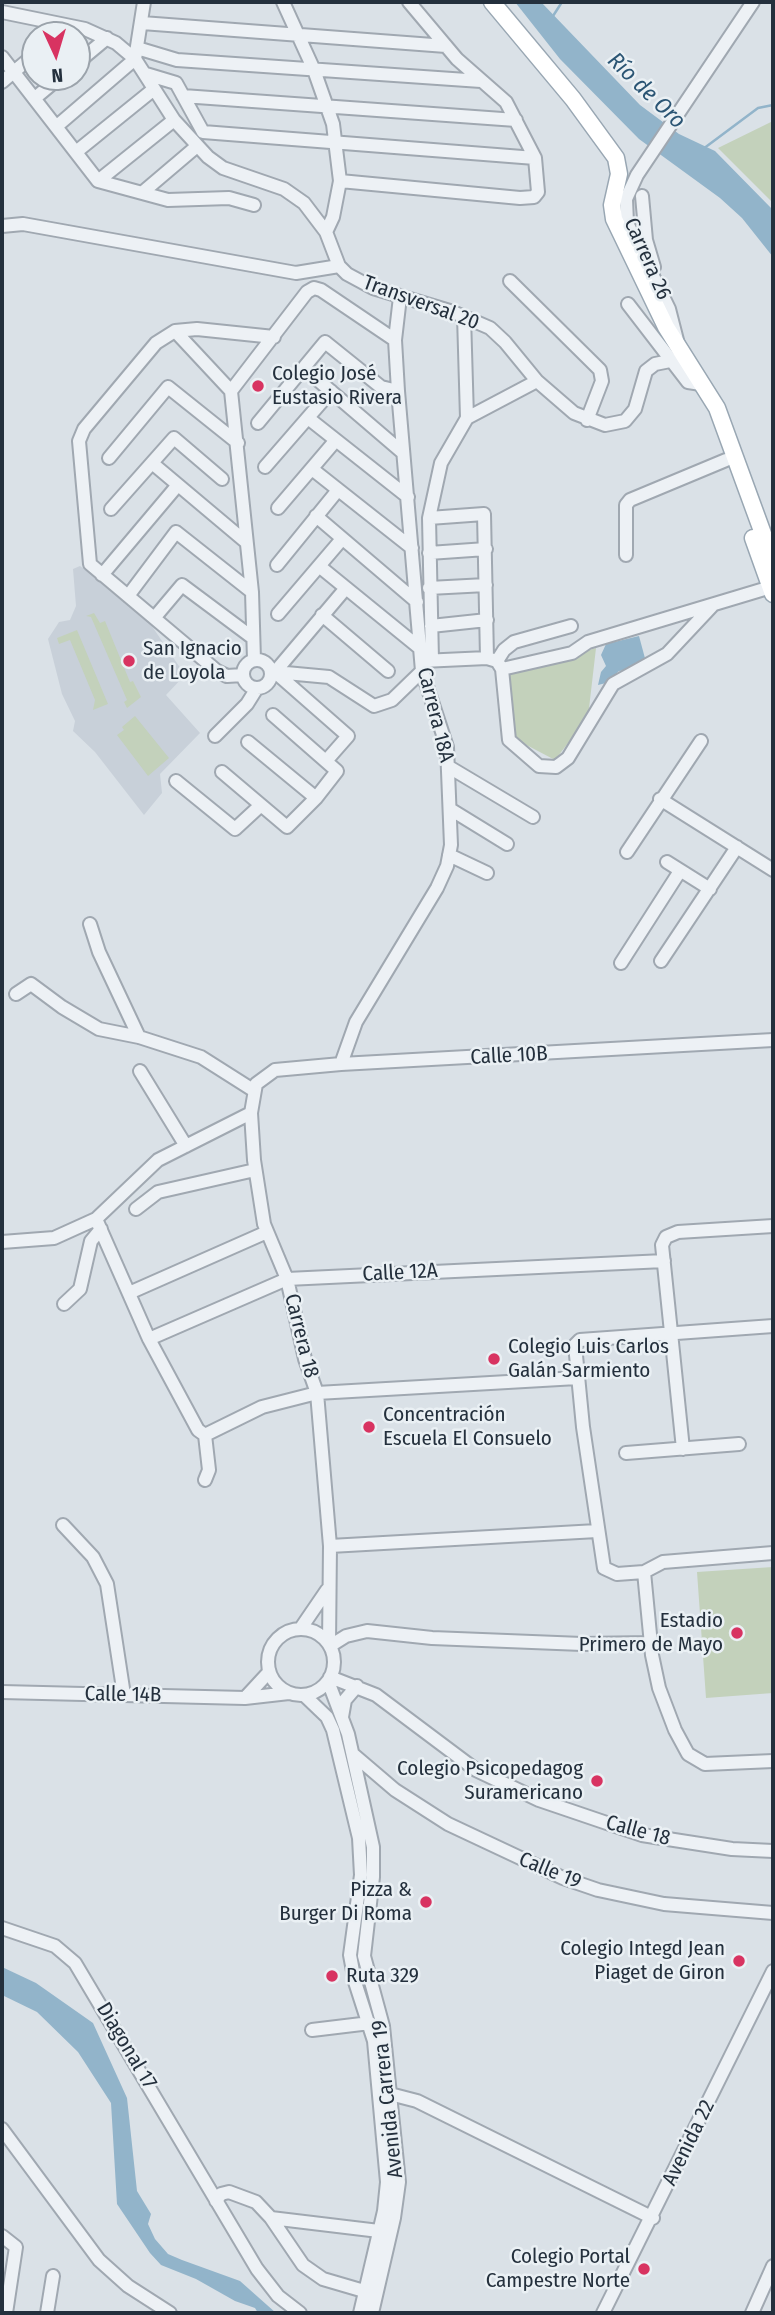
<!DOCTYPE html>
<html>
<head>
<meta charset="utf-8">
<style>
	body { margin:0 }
	#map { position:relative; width:775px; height:2315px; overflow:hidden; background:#dae1e7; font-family:"Fira Sans Condensed",sans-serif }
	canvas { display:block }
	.frame { position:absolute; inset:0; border:4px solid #24303d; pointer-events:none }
	.north { position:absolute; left:21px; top:21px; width:70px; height:70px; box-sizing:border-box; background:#eaf0f4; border:2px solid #9ba3ab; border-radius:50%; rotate:176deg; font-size:19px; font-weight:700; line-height:28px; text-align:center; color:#24303d }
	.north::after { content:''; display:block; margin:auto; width:24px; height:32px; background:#d83361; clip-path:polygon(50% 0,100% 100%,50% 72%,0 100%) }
</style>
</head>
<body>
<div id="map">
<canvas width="775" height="2315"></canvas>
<div class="frame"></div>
<div class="north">N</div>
</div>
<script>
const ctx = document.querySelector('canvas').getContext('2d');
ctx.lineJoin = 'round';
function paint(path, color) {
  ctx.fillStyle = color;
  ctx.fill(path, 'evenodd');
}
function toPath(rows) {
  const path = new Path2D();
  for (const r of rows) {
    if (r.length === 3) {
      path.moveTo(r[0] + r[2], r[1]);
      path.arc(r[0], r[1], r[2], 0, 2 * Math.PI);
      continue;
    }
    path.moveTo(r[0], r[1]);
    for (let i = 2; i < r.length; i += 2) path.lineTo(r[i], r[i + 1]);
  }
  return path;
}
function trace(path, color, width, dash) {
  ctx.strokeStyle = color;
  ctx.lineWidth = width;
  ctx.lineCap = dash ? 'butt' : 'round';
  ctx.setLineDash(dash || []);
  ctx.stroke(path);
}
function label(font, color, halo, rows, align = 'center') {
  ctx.font = font + ' "Fira Sans Condensed",sans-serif';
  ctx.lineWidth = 5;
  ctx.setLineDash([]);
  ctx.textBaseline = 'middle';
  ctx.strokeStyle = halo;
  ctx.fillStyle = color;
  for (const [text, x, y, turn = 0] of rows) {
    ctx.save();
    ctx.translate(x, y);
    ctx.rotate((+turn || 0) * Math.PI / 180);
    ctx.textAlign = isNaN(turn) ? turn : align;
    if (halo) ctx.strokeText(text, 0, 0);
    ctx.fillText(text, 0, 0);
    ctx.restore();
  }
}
paint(toPath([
	[80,566,141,610,185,675,166,695,200,733,160,774,162,793,144,815,95,752,73,731,75,721,62,694,48,639,59,622,70,620,76,606,73,569]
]), '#c8d0d9');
paint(toPath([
	[773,121,773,203,718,148],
	[94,613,100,623,105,621,130,682,133,681,141,697,127,708,124,702,127,700,91,617,86,616],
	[77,630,108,704,93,710,95,700,70,640,59,644,57,638],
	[596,648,588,717,555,760,515,739,509,675],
	[135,716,169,758,148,776,117,735,124,730,122,727],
	[773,1567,773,1693,706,1698,697,1572]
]), '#c3d1bb');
paint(toPath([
	[515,2,541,2,640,105,679,134,715,151,773,210,773,257,742,218,720,198,639,139,560,59],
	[639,636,646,662,635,669,619,671,606,683,598,685,601,672,606,666,601,655,606,644],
	[2,1967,36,1983,93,2023,127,2098,137,2191,151,2214,148,2224,155,2239,168,2254,182,2260,240,2281,276,2313,258,2313,255,2308,235,2301,196,2279,161,2265,150,2253,117,2204,111,2103,78,2052,37,2012,2,1995]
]), '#92b4ca');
trace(toPath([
	[553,16,562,2],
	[703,149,758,108,773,105]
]), '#92b4ca', 2.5);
const minor = toPath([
	[283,2,314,70,333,124,340,181,333,217,326,232],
	[2,12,85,29,116,43,135,59,174,120,208,157,223,168,284,189,304,203,326,232,339,266,347,274,373,288,453,312,490,328,505,342,537,381,574,413,605,425,625,421,635,409,646,371,655,364,670,361],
	[142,23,446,46],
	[137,48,177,60,481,81],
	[2,57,98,181,168,200,229,198,254,205],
	[77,63,107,38],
	[146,74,176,83,203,132,535,158],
	[2,82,35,54],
	[183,96,516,120],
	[35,98,60,77],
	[57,126,135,59,144,2],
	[76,152,154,89],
	[98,181,174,120],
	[340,181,520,198,534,197,538,192,535,158,506,102,457,59,409,2],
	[143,192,196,147],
	[642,196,646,240,654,267],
	[2,226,23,224,296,273,339,266],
	[510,281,600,370,602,381,587,420],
	[628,304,688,382,701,384],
	[175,331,231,391,252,592,254,660],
	[678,344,669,309,627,223,626,199,637,175,753,2],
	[305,369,402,452],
	[231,391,307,292,314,288,321,290,395,340],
	[308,418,408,497],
	[467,418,537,381],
	[258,423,325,342,381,387,398,391],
	[109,458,168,387,238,443],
	[152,463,246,542],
	[265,467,331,391],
	[312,469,412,548],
	[278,508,336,440],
	[111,509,174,438,222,479],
	[316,516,417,602],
	[429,518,484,514,487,658],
	[429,553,486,549],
	[626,555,626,505,630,500,726,460],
	[277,565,338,490],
	[319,566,421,649],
	[102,575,177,486],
	[429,588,486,585],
	[128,596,176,532,252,592],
	[278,614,342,539],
	[322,615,388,671],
	[155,617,182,585,253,638],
	[431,626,487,620],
	[257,674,14],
	[432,660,429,518,441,463,467,418,464,316],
	[422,661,487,658,497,661,502,669,509,740,539,766,556,767,568,758,613,684,667,654,713,605],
	[497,661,504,650,514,642,571,626],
	[502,669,572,653,588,642,771,587],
	[275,672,329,677,374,706,392,700,422,671],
	[243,675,227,676,217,671,90,564,79,441,84,429,156,343,175,331,197,329,274,337],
	[215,736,247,704,257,688],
	[248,742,316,798],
	[326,761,348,736,275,672,346,588],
	[449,767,533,817],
	[222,772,287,827,316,798,337,771,273,715],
	[176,781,235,829,261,805],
	[660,799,773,870],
	[450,809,507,844],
	[627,852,701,741],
	[449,855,487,873],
	[667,862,710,889],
	[90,924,99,952,139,1037],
	[661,961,737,847],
	[621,963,680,871],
	[16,994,31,984,62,1007,99,1029,139,1037,201,1057,253,1090],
	[341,1064,356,1022,437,888,447,866,451,845,447,747,422,671,398,391,395,340,400,297],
	[140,1071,186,1146],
	[136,1209,158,1192,255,1170],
	[96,1219,149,1339,198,1430,205,1435,209,1470,205,1480],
	[2,1242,54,1238,96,1219,158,1160,251,1113],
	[129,1293,267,1232],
	[64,1304,80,1289,91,1241,101,1229],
	[773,1326,580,1340,575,1345,583,1427,604,1568,617,1574,644,1572,663,1562,773,1553],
	[149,1339,287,1279,664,1261],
	[205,1435,262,1407,317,1393,577,1378],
	[683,1449,662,1245,666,1237,678,1232,773,1226],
	[626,1453,739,1444],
	[63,1525,93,1557,107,1584,124,1695],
	[330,1546,597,1531],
	[644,1572,652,1655,659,1688,675,1730,688,1754,705,1764,773,1761],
	[301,1628,327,1590],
	[301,1662,33],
	[329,1644,330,1546,317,1393,305,1359,287,1279,264,1224,254,1160,251,1113,256,1084,275,1070,341,1064,773,1040],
	[330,1646,346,1636,367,1631,432,1638,582,1644,651,1643],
	[330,1677,376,1695,476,1770,539,1800,642,1835,732,1849,773,1851],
	[328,1681,348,1734,373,1847,373,1877,364,1956,383,2026,399,2182,394,2218,372,2313],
	[2,1692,245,1698,289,1693],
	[304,1695,327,1717,333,1730,359,1838,361,1875,350,1955,355,1982,374,2041,387,2182,384,2211,360,2313],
	[245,1698,269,1672],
	[342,1717,345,1700,357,1686],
	[354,1755,395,1790,448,1824,563,1878,598,1890,664,1904,773,1913],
	[2,1928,55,1946,75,1963,257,2269,278,2296,300,2313],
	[312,2030,370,2023],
	[390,2094,417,2101,653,2218],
	[2,2129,99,2260,128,2286,170,2313],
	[216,2201,221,2194,229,2192,256,2202,271,2218,303,2265,323,2279,364,2291],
	[271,2218,379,2231],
	[2,2236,16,2247,6,2313],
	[47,2313,53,2276],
	[603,2313,773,1971],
	[752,2313,773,2266]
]);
const major = toPath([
	[492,2,573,99,616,158,619,174,612,205,614,219,666,327,717,408,773,561],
	[753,538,773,594]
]);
trace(minor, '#a0a8b1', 16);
trace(major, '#99a7b3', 19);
trace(minor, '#edf1f5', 12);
trace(major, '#fff', 16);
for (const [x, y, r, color] of [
	[258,386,7,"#d83361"],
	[129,661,7,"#d83361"],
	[494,1359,7,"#d83361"],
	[369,1427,7,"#d83361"],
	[737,1633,7,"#d83361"],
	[597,1781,7,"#d83361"],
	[426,1902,7,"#d83361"],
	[739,1961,7,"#d83361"],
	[332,1976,7,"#d83361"],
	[644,2269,7,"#d83361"]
]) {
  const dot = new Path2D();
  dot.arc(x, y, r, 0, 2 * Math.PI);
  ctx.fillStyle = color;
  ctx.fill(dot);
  trace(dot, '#eaf0f4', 2.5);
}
label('21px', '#24303d', '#eaf0f4', [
	["Carrera 26",647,259,66],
	["Transversal 20",421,303,20],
	["Carrera 18A",435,715,76],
	["Calle 10B",509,1056,-3],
	["Calle 12A",400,1273,-3],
	["Carrera 18",301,1336,76],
	["Calle 14B",123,1695,1],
	["Calle 18",638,1831,15],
	["Calle 19",550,1871,22],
	["Diagonal 17",126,2046,59],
	["Avenida Carrera 19",388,2099,-96],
	["Avenida 22",689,2143,-64]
]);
label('21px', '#24303d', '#eaf0f4', [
	["Colegio José",272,374],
	["Eustasio Rivera",272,398],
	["San Ignacio",143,649],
	["de Loyola",143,673],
	["Colegio Luis Carlos",508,1347],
	["Galán Sarmiento",508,1371],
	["Concentración",383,1415],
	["Escuela El Consuelo",383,1439],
	["Estadio",723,1621,"right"],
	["Primero de Mayo",723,1645,"right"],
	["Colegio Psicopedagog",583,1769,"right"],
	["Suramericano",583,1793,"right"],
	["Pizza &",412,1890,"right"],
	["Burger Di Roma",412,1914,"right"],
	["Colegio Integd Jean",725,1949,"right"],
	["Piaget de Giron",725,1973,"right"],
	["Ruta 329",346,1976],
	["Colegio Portal",630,2257,"right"],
	["Campestre Norte",630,2281,"right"]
], 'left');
label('italic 23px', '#2b5574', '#eaf0f4', [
	["Río de Oro",646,91,44]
]);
</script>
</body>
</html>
